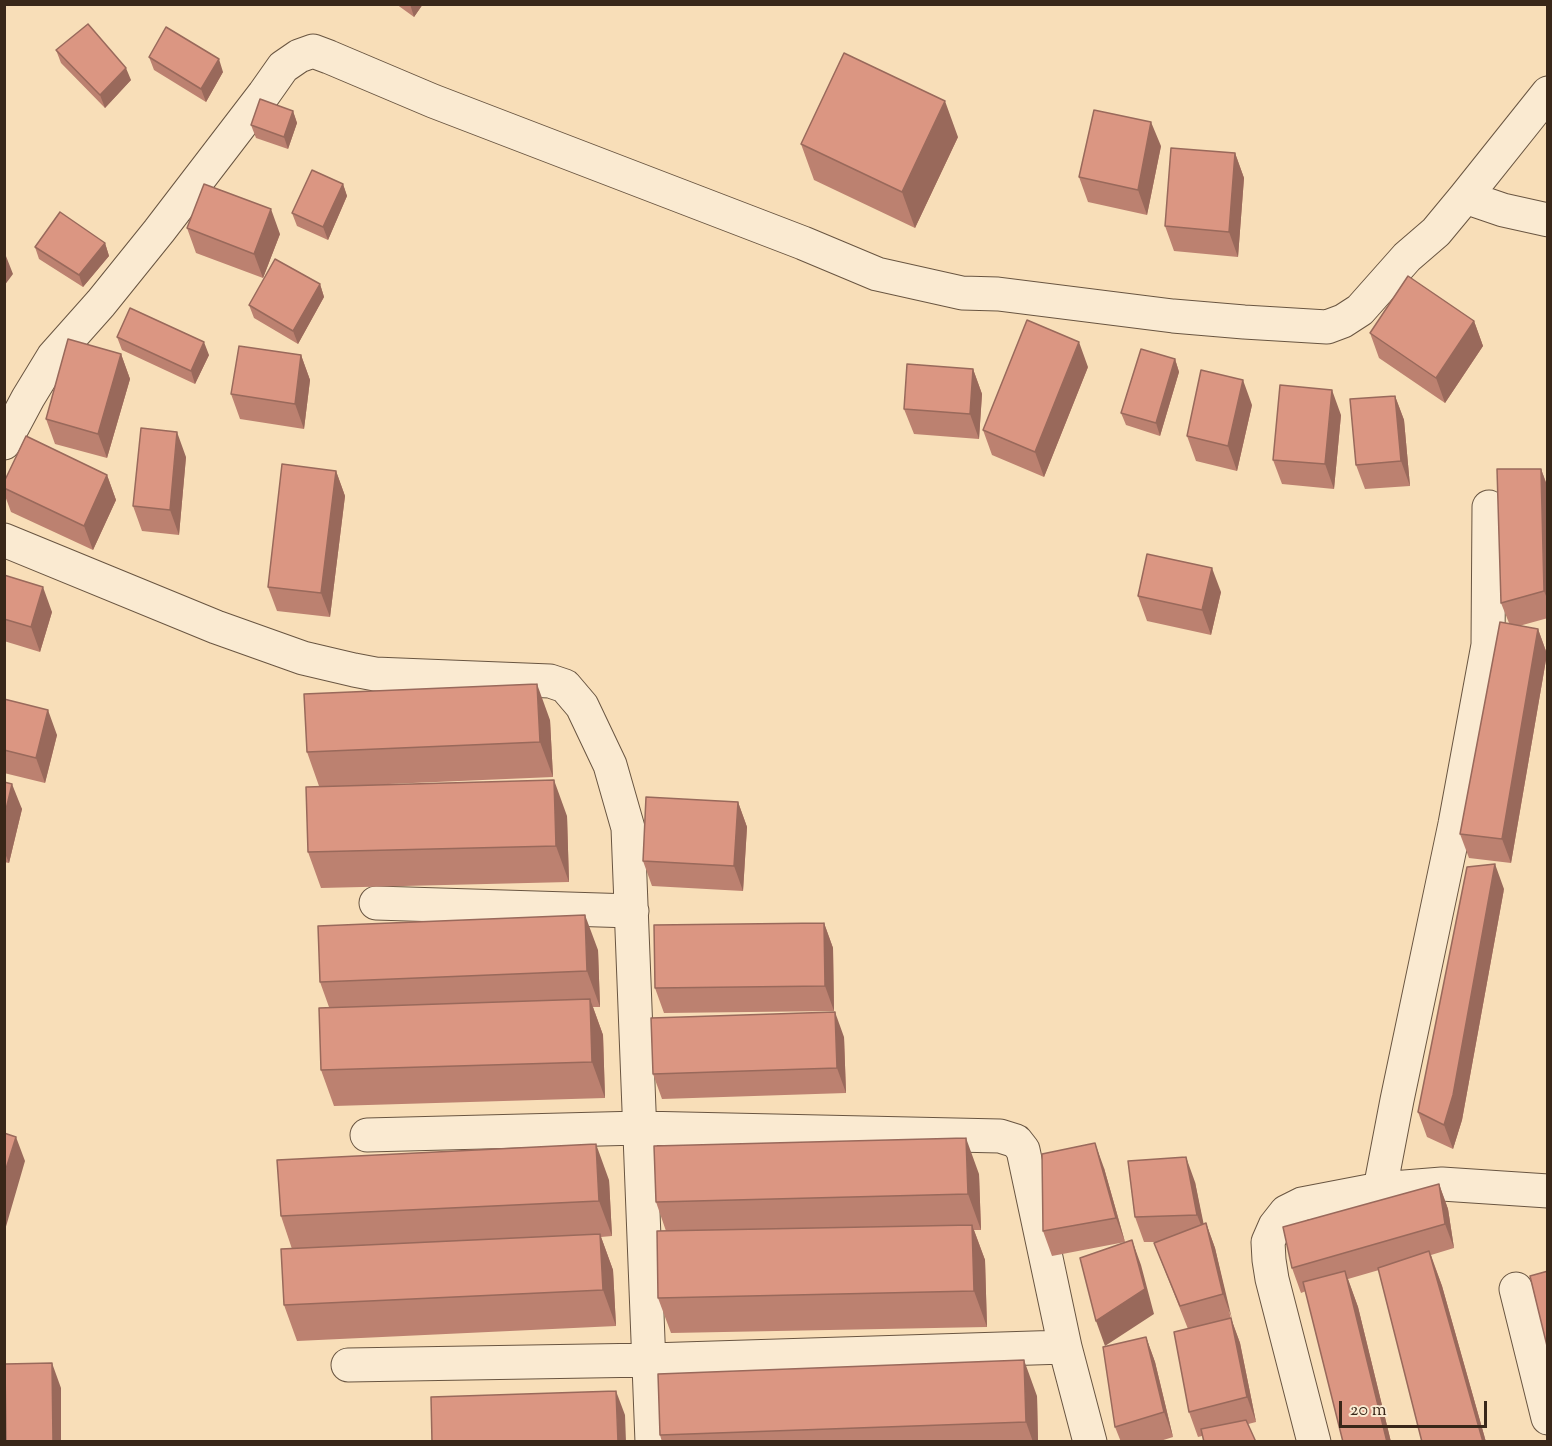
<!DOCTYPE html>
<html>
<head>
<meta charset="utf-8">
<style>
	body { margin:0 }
	#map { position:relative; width:1552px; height:1446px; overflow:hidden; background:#f8deb8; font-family:"Sorts Mill Goudy",serif }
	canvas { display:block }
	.frame { position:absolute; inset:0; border:6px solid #392719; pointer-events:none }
	.scale { position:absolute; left:1339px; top:1401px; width:148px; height:27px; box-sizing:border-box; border:3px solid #392719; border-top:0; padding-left:8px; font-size:18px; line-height:21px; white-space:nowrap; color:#392719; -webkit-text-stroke:4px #faead1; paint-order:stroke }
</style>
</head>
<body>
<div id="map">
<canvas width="1552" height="1446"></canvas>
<div class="frame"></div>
<div class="scale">20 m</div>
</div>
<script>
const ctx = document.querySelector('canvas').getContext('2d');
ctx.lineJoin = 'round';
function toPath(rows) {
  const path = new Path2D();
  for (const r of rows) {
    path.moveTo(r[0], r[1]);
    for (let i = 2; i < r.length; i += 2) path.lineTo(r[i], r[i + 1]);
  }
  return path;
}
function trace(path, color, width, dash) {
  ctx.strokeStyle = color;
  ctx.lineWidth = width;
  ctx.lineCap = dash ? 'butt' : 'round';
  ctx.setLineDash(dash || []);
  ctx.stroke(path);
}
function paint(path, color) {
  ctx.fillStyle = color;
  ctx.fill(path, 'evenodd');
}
const street = toPath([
	[1465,197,1548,93],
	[4,443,28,398,53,357,101,303,159,231,264,94,283,67,299,56,313,51,329,57,433,101,803,243,877,274,962,293,998,294,1173,316,1244,322,1327,327,1343,321,1360,310,1407,257,1436,232,1465,197,1503,210,1548,220],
	[4,540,216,627,303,658,354,670,375,674,550,681,565,686,582,706,610,765,628,828,652,1442],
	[376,903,632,911],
	[367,1135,640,1128,1000,1136,1016,1141,1023,1150,1065,1347,1090,1442],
	[1380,1189,1397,1100,1455,824,1488,645,1489,507],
	[1516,1289,1548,1418],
	[348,1365,650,1360,1065,1347],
	[1314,1442,1272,1279,1269,1260,1268,1242,1275,1226,1286,1212,1302,1204,1380,1189,1442,1184,1548,1191]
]);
trace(street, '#695541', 35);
trace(street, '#faead1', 33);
paint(toPath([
	[396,4,423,4,414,17],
	[56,50,131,80,105,108,61,63],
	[149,57,223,72,206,102,154,70],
	[293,111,297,123,288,149,256,138,251,125],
	[958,137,915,228,814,180,801,144],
	[1161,146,1147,215,1088,202,1079,177],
	[1235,153,1244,178,1238,257,1174,251,1165,226],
	[343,184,347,196,328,240,297,226,292,213],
	[187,228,280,234,263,278,196,253],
	[105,243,109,256,83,287,39,259,35,247],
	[320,284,324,297,298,344,254,318,249,305],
	[1474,321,1483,346,1445,403,1379,358,1370,333],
	[117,337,209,355,195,384,122,350],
	[121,354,130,379,107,458,55,444,46,419],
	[301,355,310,380,304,429,240,419,231,394],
	[1175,359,1179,372,1160,436,1126,425,1121,413],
	[1088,367,1044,477,992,455,983,430],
	[973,369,982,394,979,439,914,434,904,409],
	[1395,396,1404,420,1410,486,1365,489,1356,465],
	[1252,405,1237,471,1196,461,1187,436],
	[1341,415,1334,489,1282,484,1273,460],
	[186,457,179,535,142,531,133,506],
	[1541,469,1548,488,1548,618,1519,626,1538,629,1547,654,1511,863,1469,858,1460,834,1509,623,1501,603],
	[336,471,345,496,330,617,277,611,268,587],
	[107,475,116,500,93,550,11,512,4,493,4,482],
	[4,575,52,612,40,652,4,641],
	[1221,592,1211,635,1147,621,1138,596],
	[4,699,57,735,45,783,4,773],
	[550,720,553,777,389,784,567,816,569,882,321,888,308,852,319,786,307,752],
	[4,782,22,809,9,863,4,862],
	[738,802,747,827,743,891,652,886,643,861],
	[1504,889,1462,1120,1453,1149,1427,1137,1418,1112],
	[824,923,833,948,834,1011,664,1013,655,988],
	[598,950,600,1007,593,1007,603,1035,605,1098,334,1106,321,1070,329,1007,320,982],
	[844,1037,846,1093,662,1099,653,1074],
	[1104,1168,1125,1242,1052,1256,1043,1231],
	[979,1174,981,1230,974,1230,985,1260,987,1327,671,1333,658,1298,666,1231,656,1202],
	[609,1180,612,1236,601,1237,613,1270,616,1326,297,1341,284,1305,292,1249,281,1216],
	[1195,1182,1203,1224,1206,1223,1215,1248,1231,1319,1240,1343,1256,1422,1198,1437,1189,1412,1188,1329,1154,1243,1157,1242,1144,1242,1135,1217],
	[1439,1184,1448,1209,1454,1248,1431,1255,1442,1286,1486,1442,1422,1442,1379,1270,1348,1279,1358,1307,1391,1442,1343,1442,1306,1291,1301,1293,1292,1268],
	[1146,1337,1155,1362,1173,1437,1157,1442,1121,1442,1115,1427],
	[1037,1396,1038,1442,662,1442,660,1435]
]), '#bc8170');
paint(toPath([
	[410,4,423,4,414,17],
	[219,59,223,72,206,102,201,89],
	[126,68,131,80,105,108,100,95],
	[945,101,958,137,915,228,902,192],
	[293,111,297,123,288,149,284,137],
	[1151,122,1161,146,1147,215,1138,190],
	[1235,153,1244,178,1238,257,1229,232],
	[343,184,347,196,328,240,323,227],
	[271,209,280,234,263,278,254,254],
	[105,243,109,256,83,287,79,275],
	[4,251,13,274,4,286],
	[320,284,324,297,298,344,293,331],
	[1474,321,1483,346,1445,403,1436,378],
	[204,342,209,355,195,384,191,371],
	[1079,342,1088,367,1044,477,1035,452],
	[121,354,130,379,107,458,98,434],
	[301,355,310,380,304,429,295,404],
	[1175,359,1179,372,1160,436,1156,423],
	[973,369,982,394,979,439,970,414],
	[1243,380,1252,405,1237,471,1228,446],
	[1332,390,1341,415,1334,489,1325,464],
	[1395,396,1404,420,1410,486,1401,461],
	[177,432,186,457,179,535,170,510],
	[1541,469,1548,488,1548,601,1544,591],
	[336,471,345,496,330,617,321,593],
	[107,475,116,500,93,550,84,526],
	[1212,568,1221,592,1211,635,1202,610],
	[43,587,52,612,40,652,31,627],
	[1538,629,1547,654,1511,863,1502,839],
	[537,684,550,720,553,777,540,742],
	[48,710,57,735,45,783,36,758],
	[554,780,567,816,569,882,556,846],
	[12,784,22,809,9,863,4,851,4,818],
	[738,802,747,827,743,891,734,866],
	[1495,864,1504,889,1462,1120,1453,1149,1444,1125],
	[585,915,598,950,600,1007,587,971],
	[824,923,833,948,834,1011,825,986],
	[590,999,603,1035,605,1098,592,1062],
	[835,1012,844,1037,846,1093,837,1068],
	[16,1137,25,1161,5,1230,4,1175],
	[966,1138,979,1174,981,1230,968,1194],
	[1095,1143,1104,1168,1125,1242,1116,1218],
	[596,1144,609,1180,612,1236,599,1201],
	[1186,1157,1195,1182,1207,1240,1197,1215],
	[1439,1184,1448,1209,1454,1248,1445,1224],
	[1206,1223,1215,1248,1232,1319,1223,1294],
	[972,1225,985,1260,987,1327,974,1291],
	[600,1234,613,1270,616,1326,603,1290],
	[1132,1240,1141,1265,1154,1314,1105,1346,1096,1321],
	[1429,1251,1442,1286,1486,1442,1483,1442],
	[1345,1271,1358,1307,1391,1442,1387,1442],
	[1231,1318,1240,1343,1256,1422,1247,1397],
	[1146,1337,1155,1362,1173,1437,1164,1412],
	[1024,1360,1037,1396,1038,1442,1033,1442,1026,1422],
	[52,1363,61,1388,61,1442,53,1442],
	[616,1391,625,1415,626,1442,618,1442]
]), '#99695b');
const building = toPath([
	[88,24,126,68,100,95,56,50,88,24],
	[166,27,219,59,201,89,149,57,166,27],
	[844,53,945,101,902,192,801,144,844,53],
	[260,99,293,111,284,137,251,125,260,99],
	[1094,110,1151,122,1138,190,1079,177,1094,110],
	[1171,148,1235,153,1229,232,1165,226,1171,148],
	[312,170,343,184,323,227,292,213,312,170],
	[204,184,271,209,254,254,187,228,204,184],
	[60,212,105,243,79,275,35,247,60,212],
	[275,259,320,284,293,331,249,305,275,259],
	[1408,276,1474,321,1436,378,1370,333,1408,276],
	[130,308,204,342,191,371,117,337,130,308],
	[1027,320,1079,342,1035,452,983,430,1027,320],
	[68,339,121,354,98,434,46,419,68,339],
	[239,346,301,355,295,404,231,394,239,346],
	[1141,349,1175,359,1156,423,1121,413,1141,349],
	[907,364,973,369,970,414,904,409,907,364],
	[1201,370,1243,380,1228,446,1187,436,1201,370],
	[1280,385,1332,390,1325,464,1273,460,1280,385],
	[1395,396,1401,461,1356,465,1350,399,1395,396],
	[141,428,177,432,170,510,133,506,141,428],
	[26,436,107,475,84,526,4,488,4,482,26,436],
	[282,464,336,471,321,593,268,587,282,464],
	[1497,469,1541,469,1544,591,1501,603,1497,469],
	[1147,554,1212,568,1202,610,1138,596,1147,554],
	[4,575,43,587,31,627,4,619,4,575],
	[1500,622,1538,629,1502,839,1460,834,1500,622],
	[537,684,540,742,307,752,304,694,537,684],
	[4,699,48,710,36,758,4,750,4,699],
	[554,780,556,846,308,852,306,787,554,780],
	[4,782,12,784,4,818,4,782],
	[646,797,738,802,734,866,643,861,646,797],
	[1495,864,1453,1095,1444,1125,1418,1112,1467,867,1495,864],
	[585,915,587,971,320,982,318,926,585,915],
	[824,923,825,986,655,988,654,925,824,923],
	[590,999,592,1062,321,1070,319,1008,590,999],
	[835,1012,837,1068,653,1074,651,1018,835,1012],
	[4,1133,16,1137,4,1175,4,1133],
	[966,1138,968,1194,656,1202,654,1146,966,1138],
	[1095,1143,1116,1218,1043,1231,1042,1154,1095,1143],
	[596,1144,599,1201,281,1216,277,1160,596,1144],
	[1186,1157,1197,1215,1135,1217,1128,1161,1186,1157],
	[1439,1184,1445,1224,1292,1268,1283,1227,1439,1184],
	[1206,1223,1223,1294,1180,1306,1154,1243,1206,1223],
	[972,1225,974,1291,658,1298,657,1231,972,1225],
	[600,1234,603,1290,284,1305,281,1249,600,1234],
	[1132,1240,1145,1289,1096,1321,1080,1258,1132,1240],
	[1429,1251,1483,1442,1422,1442,1378,1268,1429,1251],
	[1345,1271,1387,1442,1343,1442,1303,1282,1345,1271],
	[1548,1271,1548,1350,1530,1276,1548,1271],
	[1231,1318,1247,1397,1189,1412,1174,1332,1231,1318],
	[1146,1337,1164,1412,1115,1427,1103,1347,1146,1337],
	[1024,1360,1026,1422,660,1435,658,1374,1024,1360],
	[52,1363,53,1442,6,1442,5,1364,52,1363],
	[616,1391,618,1442,432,1442,431,1397,616,1391],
	[1246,1420,1256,1442,1204,1442,1201,1429,1246,1420]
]);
paint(building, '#db9682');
trace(building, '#99695b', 1.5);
</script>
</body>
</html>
